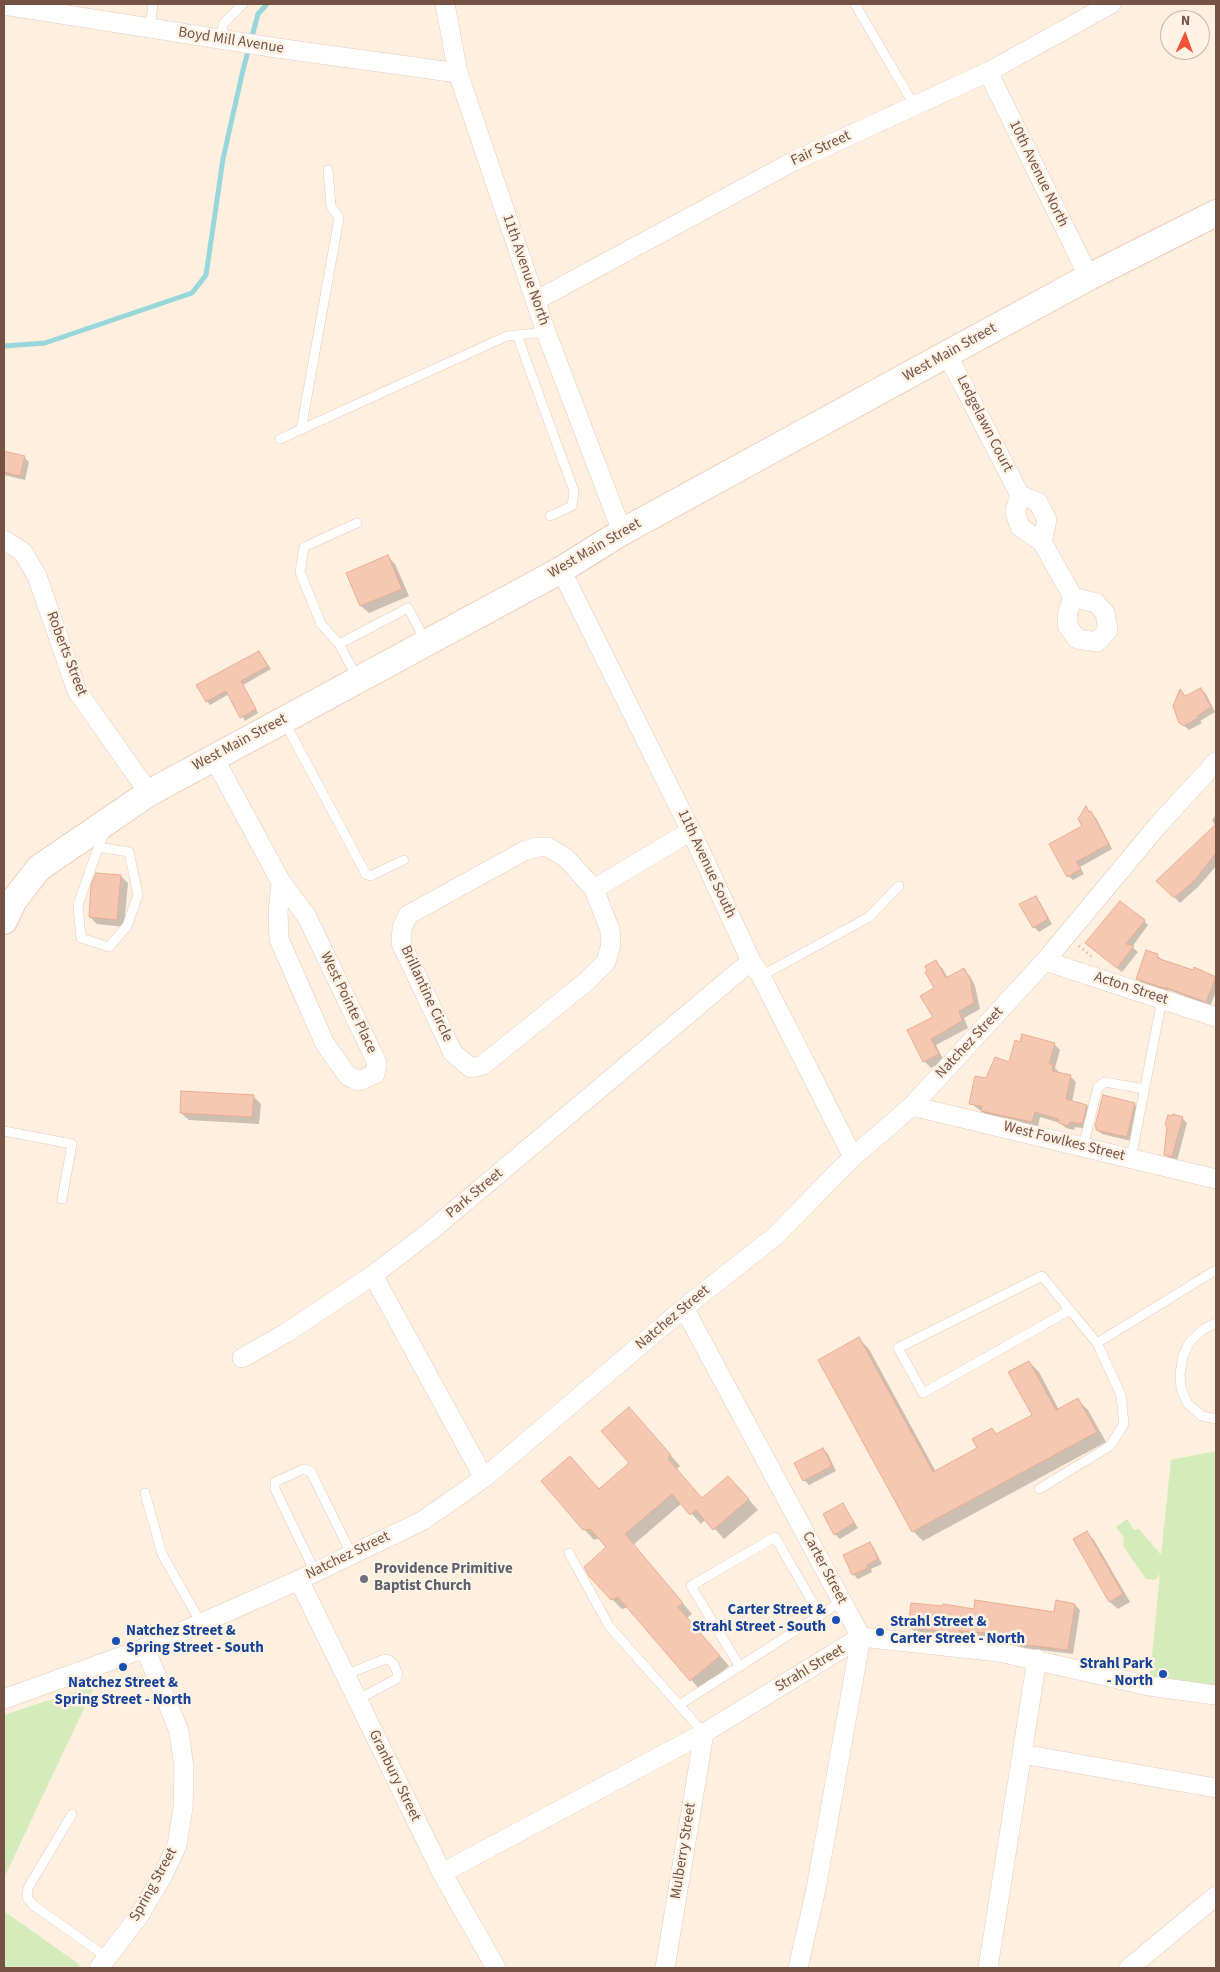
<!DOCTYPE html>
<html>
<head>
<meta charset="utf-8">
<style>
	body { margin:0 }
	#map { position:relative; width:1220px; height:1972px; overflow:hidden; background:#feefde; font-family:"Source Sans 3",sans-serif }
	canvas { display:block }
	.frame { position:absolute; inset:0; border:5px solid #765244; pointer-events:none }
	.north { position:absolute; left:1160px; top:10px; width:50px; height:50px; box-sizing:border-box; background:#fff3e6; border:1px solid #c8b3a5; border-radius:50%; rotate:2deg; font-size:14px; font-weight:700; line-height:20px; text-align:center; color:#765244 }
	.north::after { content:''; display:block; margin:auto; width:18px; height:22px; background:#f35138; clip-path:polygon(50% 0,100% 100%,50% 72%,0 100%) }
</style>
</head>
<body>
<div id="map">
<canvas width="1220" height="1972"></canvas>
<div class="frame"></div>
<div class="north">N</div>
</div>
<script>
const ctx = document.querySelector('canvas').getContext('2d');
ctx.lineJoin = 'round';
function paint(path, color) {
  ctx.fillStyle = color;
  ctx.fill(path, 'evenodd');
}
function toPath(rows) {
  const path = new Path2D();
  for (const r of rows) {
    path.moveTo(r[0], r[1]);
    for (let i = 2; i < r.length; i += 2) path.lineTo(r[i], r[i + 1]);
  }
  return path;
}
function trace(path, color, width, dash) {
  ctx.strokeStyle = color;
  ctx.lineWidth = width;
  ctx.lineCap = dash ? 'butt' : 'round';
  ctx.setLineDash(dash || []);
  ctx.stroke(path);
}
function label(font, color, halo, rows, align = 'center') {
  ctx.font = font + ' "Source Sans 3",sans-serif';
  ctx.lineWidth = 5;
  ctx.setLineDash([]);
  ctx.textBaseline = 'middle';
  ctx.strokeStyle = halo;
  ctx.fillStyle = color;
  for (const [text, x, y, turn = 0] of rows) {
    ctx.save();
    ctx.translate(x, y);
    ctx.rotate((+turn || 0) * Math.PI / 180);
    ctx.textAlign = isNaN(turn) ? turn : align;
    if (halo) ctx.strokeText(text, 0, 0);
    ctx.fillText(text, 0, 0);
    ctx.restore();
  }
}
paint(toPath([
	[1216,1451,1216,1692,1149,1686,1160,1574,1155,1580,1146,1579,1123,1546,1124,1538,1116,1527,1127,1519,1134,1530,1139,1529,1161,1555,1171,1460],
	[95,1685,4,1878,4,1715],
	[4,1911,80,1965,77,1968,4,1968]
]), '#d4ecbc');
paint(toPath([
	[4,452,24,457,29,462,25,480,4,475],
	[388,557,395,564,409,596,369,613,361,606,348,574],
	[259,652,271,669,243,685,258,713,245,721,229,694,210,705,207,701],
	[1201,689,1206,694,1215,712,1200,721,1202,723,1189,730,1180,722,1181,691,1186,697],
	[1086,808,1096,818,1112,849,1080,867,1084,874,1073,880,1068,876,1083,827],
	[1216,815,1216,866,1198,887,1180,903,1158,881,1208,834,1215,825,1212,820],
	[121,876,128,883,124,927,97,924,90,917],
	[1035,897,1040,902,1052,924,1039,932,1034,927,1021,904],
	[1144,921,1148,925,1132,947,1138,952,1122,972,1091,948],
	[1157,955,1162,960,1216,978,1216,992,1210,1006,1169,990,1168,992,1142,983,1137,979],
	[936,962,942,968,948,978,963,970,970,976,975,986,980,1009,964,1018,968,1028,936,1045,944,1061,931,1068,924,1061,935,1017],
	[1054,1044,1060,1050,1055,1068,1058,1071,1058,1074,1070,1076,1076,1082,1072,1102,1087,1106,1092,1111,1088,1129,1075,1127,1074,1130,1066,1128,1060,1123,1040,1117,1038,1127,988,1116,970,1103,987,1080,1010,1064],
	[253,1096,261,1104,259,1124,189,1120,181,1113],
	[1134,1104,1139,1108,1131,1141,1102,1134,1097,1130],
	[1182,1118,1187,1123,1177,1161,1170,1159,1165,1154],
	[859,1339,869,1349,936,1472,979,1449,992,1430,997,1435,1034,1415,1029,1362,1039,1372,1059,1410,1078,1400,1088,1410,1106,1442,923,1541,913,1531,820,1360],
	[629,1408,680,1466,677,1469,702,1499,738,1487,758,1510,724,1539,706,1519,701,1524,682,1503,633,1545,692,1614,687,1618,729,1666,700,1690,628,1607,622,1609,612,1599,608,1547,600,1538,594,1540,584,1529,600,1490,631,1463],
	[823,1449,828,1454,836,1471,809,1485,804,1480,796,1464],
	[843,1504,858,1528,840,1539,835,1534],
	[1087,1533,1094,1540,1130,1602,1118,1609,1110,1602,1074,1540],
	[870,1543,874,1548,882,1564,871,1569,872,1572,858,1579,853,1574],
	[1075,1605,1080,1610,1073,1654,1017,1647,1012,1643,1013,1639,963,1635,962,1640,945,1638,941,1635,914,1631,909,1627,975,1610,1055,1613]
]), '#0003');
trace(toPath([
	[4,346,45,343,192,293,206,275,223,159,243,70,258,14,267,4]
]), '#97d7db', 5);
const building = toPath([
	[4,451,25,456,20,476,4,472,4,451],
	[388,555,402,589,360,606,346,573,388,555],
	[259,651,268,666,241,681,256,709,240,718,226,691,206,702,196,685,259,651],
	[1201,688,1211,707,1197,716,1198,718,1184,726,1179,723,1173,706,1180,689,1185,696,1201,688],
	[1086,806,1089,812,1091,811,1109,844,1076,862,1081,869,1067,877,1049,844,1082,826,1078,819,1086,806],
	[1216,824,1216,853,1193,882,1174,898,1156,881,1216,824],
	[96,873,121,875,117,920,89,917,91,885,96,873],
	[1036,896,1048,919,1033,928,1019,904,1036,896],
	[1120,901,1145,920,1126,944,1134,946,1117,968,1085,943,1120,901],
	[1146,950,1158,954,1157,958,1193,970,1194,967,1216,977,1206,1002,1164,987,1164,988,1136,979,1146,950],
	[936,960,946,978,964,968,970,979,974,1003,959,1011,962,1021,931,1039,939,1054,923,1062,907,1030,933,1017,920,996,934,988,925,972,927,971,925,966,936,960],
	[1022,1034,1055,1043,1049,1064,1053,1064,1052,1071,1071,1075,1066,1099,1087,1105,1082,1124,1070,1122,1068,1126,1059,1123,1058,1119,1035,1112,1032,1122,981,1111,982,1106,969,1104,975,1076,986,1078,995,1057,1009,1062,1015,1040,1020,1042,1022,1034],
	[181,1091,254,1095,252,1117,180,1113,181,1091],
	[1103,1095,1135,1103,1127,1137,1096,1130,1096,1126,1095,1126,1103,1095],
	[1173,1114,1183,1117,1172,1157,1164,1155,1167,1127,1165,1125,1168,1115,1172,1116,1173,1114],
	[859,1337,933,1472,977,1448,972,1439,992,1428,996,1434,1032,1415,1008,1372,1029,1361,1056,1410,1078,1398,1097,1432,912,1532,818,1360,859,1337],
	[629,1407,671,1455,668,1459,702,1498,728,1476,749,1499,713,1530,696,1510,690,1515,672,1494,625,1534,683,1603,678,1607,720,1656,690,1681,618,1597,611,1600,589,1576,584,1567,606,1547,590,1529,583,1530,541,1481,570,1456,599,1489,629,1463,601,1431,629,1407],
	[823,1448,832,1466,803,1481,794,1463,823,1448],
	[843,1503,854,1523,834,1535,823,1514,843,1503],
	[1087,1531,1123,1594,1109,1602,1073,1539,1087,1531],
	[870,1542,878,1559,867,1565,868,1568,852,1575,843,1555,870,1542],
	[975,1600,1054,1612,1056,1600,1075,1604,1068,1650,1011,1643,1012,1635,959,1631,958,1636,939,1634,939,1631,908,1627,911,1603,942,1606,943,1604,974,1609,975,1600]
]);
paint(building, '#f6c8b3');
trace(building, '#eaac92', 1);
const lane = toPath([
	[855,4,914,105],
	[150,28,153,4],
	[222,39,223,24,243,4],
	[517,335,574,491,572,506,550,516],
	[301,430,339,218,331,206,328,170],
	[280,439,507,336,546,332],
	[339,644,321,624,300,572,304,547,357,523],
	[357,678,339,644,408,608,425,640],
	[285,723,366,874,370,876,404,860],
	[98,847,129,852,138,895,127,926,109,947,81,938,78,905,94,859,105,831],
	[761,976,869,917,899,886],
	[4,1131,72,1144,62,1199],
	[1083,1147,1098,1087,1105,1082,1144,1089],
	[1131,1159,1162,999],
	[1070,1310,923,1393,898,1348,1042,1276,1097,1343,1216,1270],
	[1216,1323,1202,1330,1189,1343,1183,1356,1180,1374,1181,1389,1188,1404,1202,1416,1216,1419],
	[1039,1489,1110,1446,1124,1424,1121,1395,1097,1343],
	[145,1493,162,1554,201,1623],
	[569,1553,609,1626,704,1733],
	[315,1572,275,1489,275,1482,304,1469,311,1472,352,1555],
	[740,1667,691,1586,775,1537,820,1615],
	[345,1675,385,1659,389,1660,393,1663,398,1674,396,1679,357,1700],
	[679,1705,842,1601],
	[72,1814,28,1888,27,1897,33,1905,108,1958]
]);
const street = toPath([
	[445,4,458,73,546,332,622,532],
	[4,5,277,48,458,73],
	[988,72,1089,277],
	[535,301,794,161,988,72,1111,4],
	[947,354,1020,495,1015,512,1020,527,1042,542,1073,597,1068,611,1067,625,1077,639,1097,642,1108,630,1105,613,1096,603,1073,597],
	[1020,495,1038,502,1047,520,1042,542],
	[4,540,23,552,37,576,77,691,149,793],
	[561,570,691,831,751,961,761,976,853,1157],
	[214,758,281,882,307,917,377,1063,375,1074,359,1081,348,1076,325,1044,279,939,278,912,281,882],
	[594,889,566,858,548,847,538,847,524,851,408,915,402,928,401,943,453,1053,471,1068,483,1065,587,981,606,962,611,944,610,930,594,889,691,831],
	[1045,961,1216,1017],
	[912,1106,1216,1179],
	[373,1275,484,1478],
	[684,1308,861,1637,816,1889,798,1968],
	[242,1358,286,1333,373,1275,428,1233,751,961],
	[299,1580,442,1873,496,1968],
	[4,1699,145,1648,299,1580,422,1521,484,1478,684,1308,774,1237,853,1157,912,1106,1045,961,1159,824,1216,762],
	[1022,1754,1216,1788],
	[442,1873,704,1733,861,1637,999,1652,1149,1686,1216,1695],
	[99,1968,139,1916,163,1875,177,1845,183,1808,184,1768,179,1731,145,1648],
	[665,1968,704,1733],
	[988,1968,1037,1659],
	[1129,1968,1216,1896]
]);
const secondary = toPath([
	[4,921,14,900,39,868,149,793,561,570,622,532,947,354,1089,277,1216,213]
]);
trace(lane, '#e4cbbd', 10);
trace(street, '#e4cbbd', 20);
trace(secondary, '#eaccb9', 28);
trace(toPath([
	[1079,946,1093,958]
]), '#daab97', 3, [1, 4]);
trace(lane, '#fff', 9);
trace(street, '#fff', 19);
trace(secondary, '#fff', 26);
for (const [x, y, r, color] of [
	[364,1579,5,"#6b7280"],
	[836,1620,5,"#1a4fb4"],
	[880,1632,5,"#1a4fb4"],
	[116,1641,5,"#1a4fb4"],
	[123,1667,5,"#1a4fb4"],
	[1163,1674,5,"#1a4fb4"]
]) {
  const dot = new Path2D();
  dot.arc(x, y, r, 0, 2 * Math.PI);
  ctx.fillStyle = color;
  ctx.fill(dot);
  trace(dot, '#fff3e6', 2);
}
label('15px', '#765244', '#fff3e6', [
	["Boyd Mill Avenue",231,41,9],
	["Fair Street",821,149,-25],
	["10th Avenue North",1038,174,64],
	["11th Avenue North",525,270,71],
	["West Main Street",950,353,-29],
	["Ledgelawn Court",984,424,63],
	["West Main Street",595,549,-30],
	["Roberts Street",66,654,69],
	["West Main Street",240,743,-28],
	["11th Avenue South",706,864,65],
	["Acton Street",1131,989,18],
	["Brillantine Circle",426,994,65],
	["West Pointe Place",348,1003,64],
	["Natchez Street",970,1043,-47],
	["West Fowlkes Street",1064,1142,14],
	["Park Street",475,1194,-40],
	["Natchez Street",673,1318,-40],
	["Natchez Street",348,1556,-26],
	["Carter Street",824,1568,62],
	["Strahl Street",810,1669,-31],
	["Granbury Street",394,1776,64],
	["Mulberry Street",684,1851,-81],
	["Spring Street",154,1885,-61]
]);
label('bold 15px', '#5b616d', '#fff3e6', [
	["Providence Primitive",374,1570],
	["Baptist Church",374,1587]
], 'left');
label('bold 15px', '#164399', '#fff3e6', [
	["Carter Street &",826,1611],
	["Strahl Street - South",826,1628],
	["Strahl Street &",890,1623,"left"],
	["Carter Street - North",890,1640,"left"],
	["Natchez Street &",126,1632,"left"],
	["Spring Street - South",126,1649,"left"],
	["Strahl Park",1153,1665],
	["- North",1153,1682],
	["Natchez Street &",123,1684,"center"],
	["Spring Street - North",123,1701,"center"]
], 'right');
</script>
</body>
</html>
